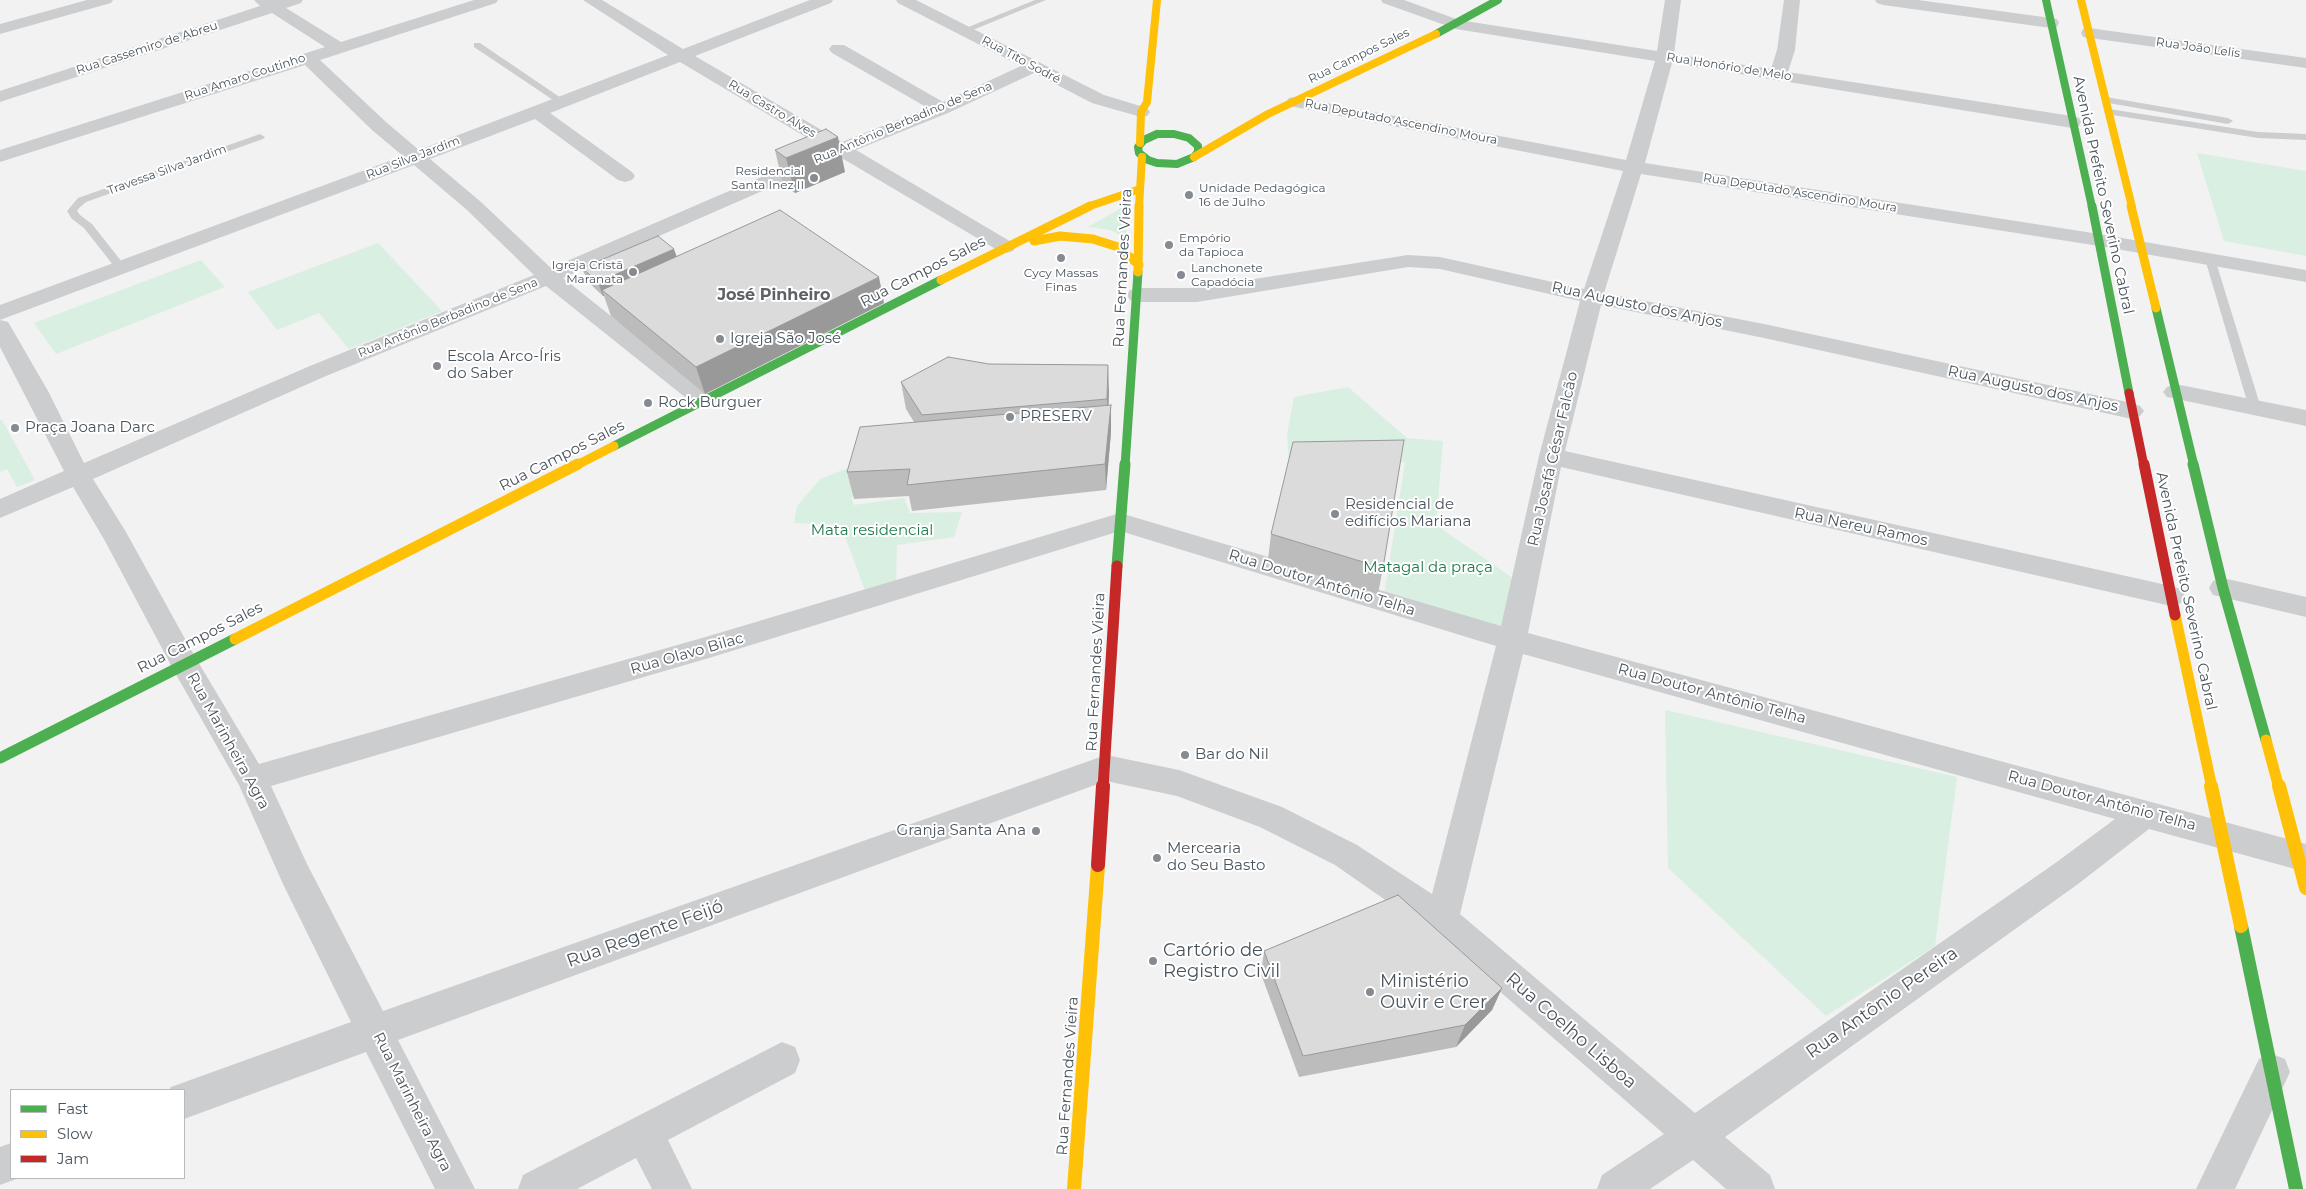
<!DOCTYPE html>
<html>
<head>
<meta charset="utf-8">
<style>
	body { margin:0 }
	#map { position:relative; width:2306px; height:1189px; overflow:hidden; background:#f2f2f2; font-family:Montserrat,sans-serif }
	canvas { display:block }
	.legend { position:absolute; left:10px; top:1089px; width:175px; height:90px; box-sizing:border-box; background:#fff; border:1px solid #b7bbbe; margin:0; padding:6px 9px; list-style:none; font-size:15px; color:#4a545d }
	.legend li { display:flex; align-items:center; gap:10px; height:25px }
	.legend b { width:25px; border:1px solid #b7bbbe }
</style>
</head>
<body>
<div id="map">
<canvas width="2306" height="1189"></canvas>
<ul class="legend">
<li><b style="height:6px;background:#4caf50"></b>Fast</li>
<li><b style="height:6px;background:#ffc107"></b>Slow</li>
<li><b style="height:6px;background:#c62828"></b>Jam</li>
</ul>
</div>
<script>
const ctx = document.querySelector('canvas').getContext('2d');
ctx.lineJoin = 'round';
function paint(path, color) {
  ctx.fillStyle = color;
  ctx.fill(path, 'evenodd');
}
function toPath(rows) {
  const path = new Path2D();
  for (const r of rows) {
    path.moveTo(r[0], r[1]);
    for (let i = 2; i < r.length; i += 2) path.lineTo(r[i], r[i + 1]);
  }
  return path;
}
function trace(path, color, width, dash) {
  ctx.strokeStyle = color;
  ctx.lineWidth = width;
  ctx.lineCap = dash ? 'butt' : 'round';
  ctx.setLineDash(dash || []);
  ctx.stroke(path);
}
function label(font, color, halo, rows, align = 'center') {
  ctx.font = font + ' Montserrat,sans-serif';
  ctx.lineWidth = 4;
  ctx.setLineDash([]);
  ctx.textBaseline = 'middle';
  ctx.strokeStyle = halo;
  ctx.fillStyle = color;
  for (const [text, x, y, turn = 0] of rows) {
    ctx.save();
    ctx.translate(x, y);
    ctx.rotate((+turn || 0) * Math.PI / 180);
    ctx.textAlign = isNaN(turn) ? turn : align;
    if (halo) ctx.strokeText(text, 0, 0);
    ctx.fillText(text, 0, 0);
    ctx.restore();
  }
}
paint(toPath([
	[2197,153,2306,171,2306,256,2224,241],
	[1128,204,1126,238,1110,230,1088,227],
	[378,243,442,311,349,349,319,313,277,330,248,292],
	[201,260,225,287,56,354,34,323],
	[1348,387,1407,438,1443,441,1436,525,1517,581,1505,631,1384,596,1405,462,1289,464,1287,434,1294,397],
	[0,420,2,420,35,480,17,487,7,469,0,472],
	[863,462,852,499,854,505,904,498,910,513,962,512,954,537,897,545,896,584,866,593,841,525,794,523,797,506,820,479],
	[1665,710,1957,777,1935,946,1826,1016,1668,868]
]), '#d9efe1');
paint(toPath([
	[1035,0,1046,0,968,32,961,30,1035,0],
	[474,43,480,43,567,102,559,104,474,47,474,43],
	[2106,97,2228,118,2233,121,2228,124,2103,102,2103,98,2106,97],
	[2109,109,2258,132,2306,134,2306,140,2258,138,2106,114,2104,112,2109,109],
	[260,134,265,137,263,139,86,202,79,208,77,211,80,215,92,224,125,266,125,270,117,270,84,228,72,219,67,211,78,198,260,134],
	[2210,256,2215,259,2261,408,2259,411,2255,412,2249,408,2205,259,2210,256]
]), '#cccdcf');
paint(toPath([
	[87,0,113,0,111,3,0,34,0,24,87,0],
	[254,0,303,0,301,3,286,8,341,42,474,0,498,0,496,3,320,60,386,122,419,150,668,55,583,0,602,0,683,49,810,0,833,0,831,3,695,56,842,142,928,108,832,53,829,49,832,45,844,45,943,102,1021,66,898,3,896,0,916,0,1104,95,1147,108,1150,112,1147,116,1141,117,1092,103,1034,73,948,113,856,150,1013,243,1016,247,1013,251,1006,253,999,251,840,157,563,278,712,396,716,401,712,406,704,409,696,406,546,286,326,376,93,479,126,532,194,655,259,764,709,636,1120,513,1501,626,1539,456,1580,301,1440,269,1408,267,1197,302,1138,302,1130,300,1127,295,1130,290,1138,288,1197,288,1408,255,1440,257,1584,289,1623,171,1295,107,1289,106,1286,102,1289,98,1295,97,1626,160,1655,61,1456,29,1383,3,1381,0,1404,0,1459,20,1657,51,1665,0,1681,0,1674,54,1771,69,1777,50,1784,0,1800,0,1795,50,1788,72,2072,116,2079,118,2081,122,2079,126,2072,128,1672,63,1645,163,2099,234,2306,270,2306,282,2099,246,1641,174,1604,293,1764,324,2132,403,2140,406,2144,411,2140,416,2132,419,1764,338,1601,305,1565,451,2171,586,2181,589,2185,596,2181,603,2171,606,1561,467,1528,633,2306,844,2306,872,2149,829,2078,884,1725,1137,1770,1175,1775,1189,1726,1189,1693,1160,1650,1189,1597,1189,1602,1175,1664,1134,1430,931,1335,865,1260,827,1177,796,1106,781,398,1040,475,1189,435,1189,366,1052,184,1119,184,1090,169,1090,171,1087,351,1022,283,884,239,785,174,671,105,541,73,487,0,518,0,499,64,471,0,347,0,320,8,322,11,327,48,391,84,463,310,366,534,275,467,210,414,165,0,320,0,305,403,156,372,130,305,65,0,162,0,150,325,47,272,13,0,102,0,91,260,6,254,0],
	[680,62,826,149,551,268,481,202,430,159,535,119,618,180,625,182,632,180,635,176,632,172,550,113,680,62],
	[1120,531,1496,646,1432,894,1357,845,1282,807,1179,770,1106,755,383,1011,307,864,271,786,709,658,1120,531],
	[1523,654,2115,819,2054,864,1695,1113,1460,914,1523,654],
	[1875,0,1918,0,2051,18,2057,19,2059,23,2057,27,2051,28,1883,5,1877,3,1875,0],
	[2089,28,2306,58,2306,68,2083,37,2081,33,2083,29,2089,28],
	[2175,384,2306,410,2306,426,2167,397,2163,392,2167,387,2175,384],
	[2223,578,2306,597,2306,617,2213,595,2209,588,2213,581,2223,578],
	[782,1042,795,1047,800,1060,795,1073,668,1140,692,1189,652,1189,636,1158,577,1189,518,1189,523,1175,782,1042],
	[2272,1054,2285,1059,2290,1072,2235,1189,2196,1189,2259,1059,2272,1054],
	[11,1143,11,1178,19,1178,0,1185,0,1147,11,1143]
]), '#cccdcf');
trace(toPath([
	[2046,0,2092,207],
	[1436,34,1498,0],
	[1157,134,1174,134,1189,138,1198,146,1198,152,1194,157,1177,164,1157,163,1148,160,1139,153,1138,147,1144,140,1157,134]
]), '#4caf50', 8);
trace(toPath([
	[2092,206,2129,393],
	[2156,308,2194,466],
	[614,446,941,280],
	[1125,466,1138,272]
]), '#4caf50', 9);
trace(toPath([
	[2193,464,2223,588,2266,740],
	[1117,566,1125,464],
	[0,758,235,639]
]), '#4caf50', 11);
trace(toPath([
	[2241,926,2296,1189]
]), '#4caf50', 14);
trace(toPath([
	[2081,0,2132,207],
	[1140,143,1141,112,1147,102,1157,0],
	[1194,157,1268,114,1436,34],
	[1087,207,1140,189],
	[1139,207,1142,157]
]), '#ffc107', 8);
trace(toPath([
	[2131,206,2156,308],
	[1034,241,1060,236,1093,239,1118,247,1139,265],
	[1138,272,1139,206],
	[941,280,1090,206],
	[575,466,614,446]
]), '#ffc107', 9);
trace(toPath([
	[2175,615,2212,788],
	[235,639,578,464],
	[2266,740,2279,788]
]), '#ffc107', 11);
trace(toPath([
	[2211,786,2241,926],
	[2279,786,2306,888],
	[1074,1189,1098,865]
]), '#ffc107', 14);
trace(toPath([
	[2129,393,2144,466]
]), '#c62828', 9);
trace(toPath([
	[2144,464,2175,615],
	[1103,788,1117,566]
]), '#c62828', 11);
trace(toPath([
	[1098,865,1103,786]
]), '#c62828', 14);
paint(toPath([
	[775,150,845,172,795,193,783,185],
	[677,256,884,303,705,394,611,316,604,296,603,296,588,282,582,268],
	[989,364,1108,365,1108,405,1111,405,1111,432,1106,490,912,511,909,496,854,499,847,472,914,422,906,409,901,382],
	[1271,534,1383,568,1378,594,1268,560],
	[1264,951,1502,988,1492,1010,1456,1047,1299,1077,1261,974]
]), '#bcbcbd');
paint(toPath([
	[838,137,845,172,795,193,786,158],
	[674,249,679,263,602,290,604,296,603,296,598,282],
	[879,277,884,303,705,394,696,367],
	[1108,365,1109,392,1108,426,1107,399],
	[1111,405,1111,432,1106,490,1105,464],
	[1502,988,1492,1010,1456,1047,1465,1025]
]), '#99999a');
const building = toPath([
	[826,129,838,137,786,158,775,150,826,129],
	[780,210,879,277,696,367,602,290,780,210],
	[658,236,674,249,598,282,582,268,658,236],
	[948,357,989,364,1108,365,1107,399,922,415,901,382,948,357],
	[1111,405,1105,464,907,485,910,469,847,472,860,427,1111,405],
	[1404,440,1383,568,1271,534,1293,442,1404,440],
	[1398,895,1502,988,1465,1025,1303,1056,1264,951,1398,895]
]);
paint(building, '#dbdbdc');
trace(building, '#99999a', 1);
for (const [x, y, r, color] of [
	[814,178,5,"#858b91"],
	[1189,195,5,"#858b91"],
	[1169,245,5,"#858b91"],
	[1061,258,5,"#858b91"],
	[633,272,5,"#858b91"],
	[1181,275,5,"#858b91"],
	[720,339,5,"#858b91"],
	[437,366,5,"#858b91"],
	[648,403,5,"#858b91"],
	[1010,417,5,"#858b91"],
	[15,428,5,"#858b91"],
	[1335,514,5,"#858b91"],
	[1185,755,5,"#858b91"],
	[1036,831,5,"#858b91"],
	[1157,858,5,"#858b91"],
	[1153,961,5,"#858b91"],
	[1370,992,5,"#858b91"]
]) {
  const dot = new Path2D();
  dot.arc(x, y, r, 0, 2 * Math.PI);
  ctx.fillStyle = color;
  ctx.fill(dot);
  trace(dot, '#fff', 2);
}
label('12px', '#4a545d', '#fff', [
	["Rua Cassemiro de Abreu",147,48,-18],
	["Rua João Lelis",2198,48,8],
	["Rua Campos Sales",1359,56,-26],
	["Rua Tito Sodré",1021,60,28],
	["Rua Honório de Melo",1729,67,9],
	["Rua Amaro Coutinho",245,77,-18],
	["Rua Castro Alves",772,109,31],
	["Rua Deputado Ascendino Moura",1401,122,11],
	["Rua Antônio Berbadino de Sena",903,123,-23],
	["Rua Silva Jardim",413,158,-21],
	["Travessa Silva Jardim",167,170,-20],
	["Rua Deputado Ascendino Moura",1800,193,9],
	["Rua Antônio Berbadino de Sena",448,318,-22]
]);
label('12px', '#4a545d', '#fff', [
	["Residencial",804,171,"right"],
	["Santa Inez II",804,185,"right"],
	["Unidade Pedagógica",1199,188],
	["16 de Julho",1199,202],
	["Empório",1179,238],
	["da Tapioca",1179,252],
	["Igreja Cristã",623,265,"right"],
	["Maranata",623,279,"right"],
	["Lanchonete",1191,268],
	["Capadócia",1191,282],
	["Cycy Massas",1061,273,"center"],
	["Finas",1061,287,"center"]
], 'left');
label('15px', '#4a545d', '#fff', [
	["Avenida Prefeito Severino Cabral",2103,195,78],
	["Rua Fernandes Vieira",1123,268,-87],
	["Rua Campos Sales",923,272,-27],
	["Rua Augusto dos Anjos",1637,305,12],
	["Rua Augusto dos Anjos",2033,389,12],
	["Rua Campos Sales",562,456,-27],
	["Rua Josafá César Falcão",1553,459,-77],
	["Rua Nereu Ramos",1861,527,12],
	["Rua Doutor Antônio Telha",1322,583,17],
	["Avenida Prefeito Severino Cabral",2186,591,78],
	["Rua Campos Sales",200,638,-27],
	["Rua Olavo Bilac",687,654,-16],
	["Rua Fernandes Vieira",1096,672,-87],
	["Rua Doutor Antônio Telha",1712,694,15],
	["Rua Marinheira Agra",228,741,61],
	["Rua Doutor Antônio Telha",2102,801,15],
	["Rua Fernandes Vieira",1068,1076,-86],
	["Rua Marinheira Agra",412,1102,63]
]);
label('15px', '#4a545d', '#fff', [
	["Igreja São José",730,339],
	["Escola Arco-Íris",447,357],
	["do Saber",447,374],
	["Rock Burguer",658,403],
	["PRESERV",1020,417],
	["Praça Joana Darc",25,428],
	["Residencial de",1345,505],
	["edifícios Mariana",1345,522],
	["Bar do Nil",1195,755],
	["Granja Santa Ana",1026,831,"right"],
	["Mercearia",1167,849],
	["do Seu Basto",1167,866]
], 'left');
label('15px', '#20794c', '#fff', [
	["Mata residencial",872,531],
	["Matagal da praça",1428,568]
]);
label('bold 16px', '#5e6165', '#fff', [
	["José Pinheiro",774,295]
]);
label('18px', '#4a545d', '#fff', [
	["Rua Regente Feijó",645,934,-20],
	["Rua Antônio Pereira",1882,1003,-35],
	["Rua Coelho Lisboa",1571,1031,41]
]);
label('18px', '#4a545d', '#fff', [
	["Cartório de",1163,951],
	["Registro Civil",1163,972],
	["Ministério",1380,982],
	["Ouvir e Crer",1380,1003]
], 'left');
</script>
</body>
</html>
